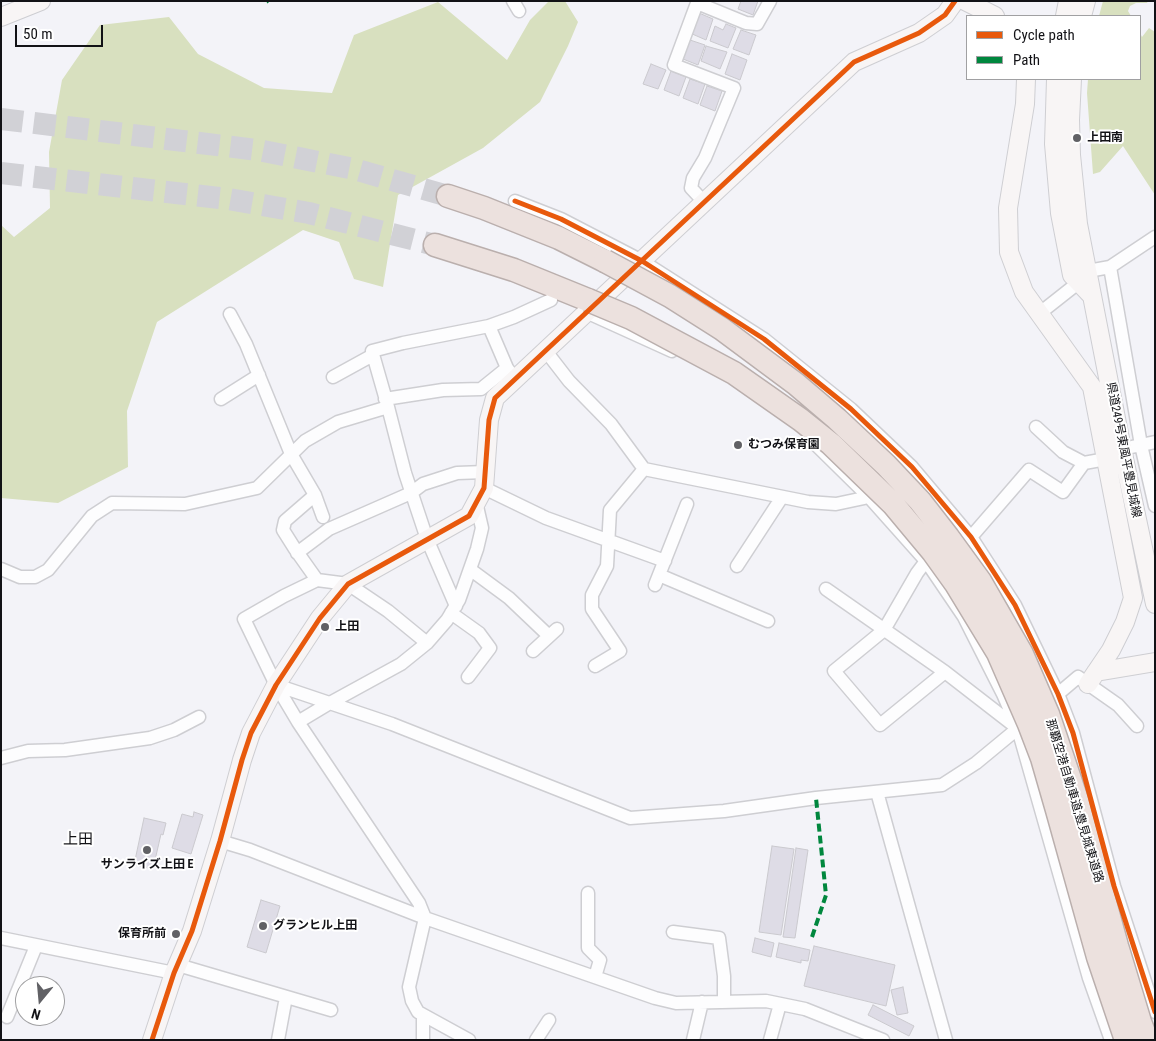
<!DOCTYPE html>
<html>
<head>
<meta charset="utf-8">
<style>
	body { margin:0 }
	#map { position:relative; width:1156px; height:1041px; overflow:hidden; background:#f3f3f8; font-family:"Roboto Condensed",sans-serif }
	canvas { display:block }
	.frame { position:absolute; inset:0; border:2px solid #121216; pointer-events:none }
	.legend { position:absolute; left:966px; top:15px; width:175px; height:65px; box-sizing:border-box; background:#fff; border:1px solid #a0a0a2; margin:0; padding:6px 9px; list-style:none; font-size:15px; color:#121216 }
	.legend li { display:flex; align-items:center; gap:10px; height:25px }
	.legend b { width:25px; border:1px solid #a0a0a2 }
	.north { position:absolute; left:15px; top:976px; width:50px; height:50px; box-sizing:border-box; background:#fff; border:1px solid #a0a0a2; border-radius:50%; rotate:197deg; font-size:14px; font-weight:700; line-height:20px; text-align:center; color:#121216 }
	.north::after { content:''; display:block; margin:auto; width:18px; height:22px; background:#616165; clip-path:polygon(50% 0,100% 100%,50% 72%,0 100%) }
	.scale { position:absolute; left:15px; top:25px; width:88px; height:22px; box-sizing:border-box; border:2px solid #121216; border-top:0; padding-left:6px; font-size:15px; line-height:18px; white-space:nowrap; color:#121216; -webkit-text-stroke:4px #fff; paint-order:stroke }
</style>
</head>
<body>
<div id="map">
<canvas width="1156" height="1041"></canvas>
<div class="frame"></div>
<ul class="legend">
<li><b style="height:6px;background:#e8590c"></b>Cycle path</li>
<li><b style="height:6px;background:#00873e"></b>Path</li>
</ul>
<div class="north">N</div>
<div class="scale">50 m</div>
</div>
<script>
const ctx = document.querySelector('canvas').getContext('2d');
ctx.lineJoin = 'round';
function paint(path, color) {
  ctx.fillStyle = color;
  ctx.fill(path, 'evenodd');
}
function toPath(rows) {
  const path = new Path2D();
  for (const r of rows) {
    path.moveTo(r[0], r[1]);
    for (let i = 2; i < r.length; i += 2) path.lineTo(r[i], r[i + 1]);
  }
  return path;
}
function trace(path, color, width, dash) {
  ctx.strokeStyle = color;
  ctx.lineWidth = width;
  ctx.lineCap = dash ? 'butt' : 'round';
  ctx.setLineDash(dash || []);
  ctx.stroke(path);
}
function label(font, color, halo, rows, align = 'center') {
  ctx.font = font + ' "Roboto Condensed","Noto Sans JP",sans-serif';
  ctx.lineWidth = 4;
  ctx.setLineDash([]);
  ctx.textBaseline = 'middle';
  ctx.strokeStyle = halo;
  ctx.fillStyle = color;
  for (const [text, x, y, turn = 0] of rows) {
    ctx.save();
    ctx.translate(x, y);
    ctx.rotate((+turn || 0) * Math.PI / 180);
    ctx.textAlign = isNaN(turn) ? turn : align;
    if (halo) ctx.strokeText(text, 0, 0);
    ctx.fillText(text, 0, 0);
    ctx.restore();
  }
}
paint(toPath([
	[549,1,565,1,578,22,568,46,540,102,483,148,398,195,383,287,354,279,339,242,303,230,157,322,127,411,128,467,58,503,1,498,1,225,14,237,50,208,49,152,62,80,100,25,169,17,198,54,264,88,332,93,354,35,438,2,507,60,530,20],
	[1103,1,1148,1,1147,3,1136,3,1130,6,1128,11,1131,16,1099,16],
	[1149,28,1155,32,1155,195,1123,146,1100,172,1093,174,1087,93,1088,79,1140,79,1140,33,1142,37]
]), '#d8e0bf');
const building = toPath([
	[741,1,758,1,753,15,738,9,741,1],
	[699,13,713,19,706,40,690,33,699,13],
	[726,24,736,28,728,48,710,41,715,26,723,30,726,24],
	[741,30,756,35,749,55,733,49,741,30],
	[690,40,705,45,698,65,683,59,690,40],
	[706,46,727,52,720,69,701,61,706,46],
	[732,54,747,60,740,80,725,74,732,54],
	[651,64,666,70,658,89,643,84,651,64],
	[671,71,686,77,679,96,664,90,671,71],
	[690,79,705,84,698,104,683,98,690,79],
	[707,86,722,91,715,111,700,105,707,86],
	[194,812,203,815,191,854,172,848,182,814,193,817,194,812],
	[144,818,166,823,163,835,161,834,153,869,134,865,144,818],
	[772,846,794,849,781,935,759,932,772,846],
	[796,848,808,850,795,938,783,937,796,848],
	[261,900,280,906,266,953,247,947,261,900],
	[755,938,774,943,771,957,752,952,755,938],
	[779,943,810,950,808,961,801,960,801,963,776,957,779,943],
	[814,946,895,965,886,1006,804,986,814,946],
	[903,987,908,1013,897,1015,891,990,903,987],
	[873,1005,914,1026,909,1036,868,1015,873,1005]
]);
paint(building, '#dedce6');
trace(building, '#cac9ce', 1);
trace(toPath([
	[1,119,258,150,354,169,448,196],
	[1,173,228,199,309,213,435,245]
]), '#d1d1d6', 22, [22, 11]);
const street = toPath([
	[513,1,519,11],
	[515,201,561,219,642,261,764,339,851,409,912,467,971,537,1015,605,1058,694,1073,733,1114,886,1155,1012],
	[705,203,691,188,693,178,705,158,734,88,674,65,697,3,746,23,757,24,770,1],
	[1110,267,1141,445,1155,506],
	[1088,271,1110,267,1155,237],
	[586,312,672,351],
	[1040,313,1078,283],
	[230,314,246,344,291,454,315,495,323,517],
	[489,326,507,368,512,375],
	[545,350,569,381,611,424,644,469,808,502,836,504,869,497],
	[333,377,373,355],
	[221,399,259,375],
	[385,399,443,390,481,389,507,368],
	[388,407,372,351,403,343,489,326,514,317,551,300],
	[1036,427,1063,452,1084,463],
	[810,439,869,497,926,561,964,617,1003,694,1018,729,1089,978,1111,1040],
	[1122,449,1155,442],
	[484,488,546,518,665,561],
	[315,495,285,521,283,530,295,549,317,580],
	[964,541,971,537,1029,470,1063,492,1084,463,1106,459],
	[297,553,329,529,411,493,423,484,457,473,485,472],
	[933,558,926,561,917,573,884,630,834,671,880,725,945,672],
	[737,566,782,497],
	[1,569,20,577,35,577,48,570,92,516,112,503,185,504,257,488,305,441,338,422,388,407,405,473,427,539,456,606],
	[471,570,509,598,549,636],
	[659,575,768,621],
	[655,585,687,504],
	[826,589,945,672,1016,727],
	[451,613,479,633,490,648,468,677],
	[427,643,388,611,348,584,317,580,284,596,244,619,276,685,298,722,419,903,425,918,409,987,412,1001,418,1012,469,1040],
	[533,651,557,629],
	[595,666,620,651,592,609,592,595,607,566,610,510,644,469],
	[276,685,392,724,630,818,724,811,816,798,942,785,976,763,1022,725],
	[1052,699,1078,677,1118,705,1137,726],
	[298,722,328,704,401,664,427,643,447,620,459,600,477,549,482,528,476,502],
	[1,758,28,751,65,750,150,738,174,730,199,717],
	[877,792,946,1040],
	[220,841,250,850,425,918,655,998,676,1003,766,1001,805,1009,883,1040],
	[588,893,588,948,600,960,595,977],
	[673,932,719,938,724,976,724,1001],
	[1,938,174,973],
	[178,965,331,1010],
	[7,1017,36,946],
	[278,1040,286,997],
	[423,1040,423,1015],
	[536,1040,549,1020],
	[693,1040,702,1002],
	[770,1040,780,1004]
]);
const secondary = toPath([
	[965,1,995,16],
	[1065,16,1068,1],
	[1082,16,1086,1],
	[1,17,41,1],
	[1026,79,1025,104,1008,208,1009,252,1024,292,1092,387,1133,598,1125,622,1111,650,1088,684],
	[1056,79,1054,144,1060,213,1072,275,1092,296],
	[1072,79,1070,120,1071,155,1078,224,1122,449,1155,604],
	[1096,672,1155,662],
	[152,1040,174,973,192,931,220,841,242,760,251,733,276,685,320,618,348,584,469,516,484,488,489,420,495,398,854,62,919,33,945,15,955,1]
]);
const highway = toPath([
	[448,196,484,208,559,238,605,261],
	[435,245,514,270,588,300]
]);
trace(street, '#ceced2', 15);
trace(secondary, '#ceced2', 20);
trace(highway, '#baafad', 25);
trace(street, '#fdfdfe', 12);
trace(secondary, '#f8f5f5', 18);
trace(highway, '#ece1de', 22);
const highwayBridge = toPath([
	[605,261,670,296,722,329,796,384,837,419,886,465,920,501,948,537,980,581,1022,654,1048,714,1077,800,1117,946,1140,1022,1147,1040],
	[588,300,631,318,734,373,801,420,831,444,893,504,933,552,956,584,998,653,1029,724,1042,758,1057,810,1098,957,1126,1040]
]);
trace(highwayBridge, '#baafad', 25, []);
trace(highwayBridge, '#ece1de', 22);
trace(toPath([
	[268,1,269,2],
	[812,937,826,895,816,798]
]), '#00873e', 4, [8, 4]);
trace(toPath([
	[515,201,561,219,642,261,764,339,851,409,912,467,971,537,1015,605,1058,694,1073,733,1114,886,1155,1012],
	[152,1040,174,973,192,931,220,841,242,760,251,733,276,685,320,618,348,584,469,516,484,488,489,420,495,398,854,62,919,33,945,15,955,1]
]), '#e8590c', 5);
for (const [x, y, r, color] of [
	[1077,138,5,"#616165"],
	[738,445,5,"#616165"],
	[325,627,5,"#616165"],
	[147,850,5,"#616165"],
	[263,926,5,"#616165"],
	[176,934,5,"#616165"]
]) {
  const dot = new Path2D();
  dot.arc(x, y, r, 0, 2 * Math.PI);
  ctx.fillStyle = color;
  ctx.fill(dot);
  trace(dot, '#fff', 2);
}
label('bold 12px', '#121216', '#fff', [
	["上田南",1087,138],
	["むつみ保育園",748,445],
	["上田",335,627],
	["サンライズ上田 E",147,865,"center"],
	["グランヒル上田",273,926],
	["保育所前",166,934,"right"]
], 'left');
label('12px', '#121216', '#fff', [
	["県道249号東風平豊見城線",1123,450,79],
	["那覇空港自動車道;豊見城東道路",1074,801,73]
]);
label('15px', '#121216', '#fff', [
	["上田",78,840]
]);
</script>
</body>
</html>
